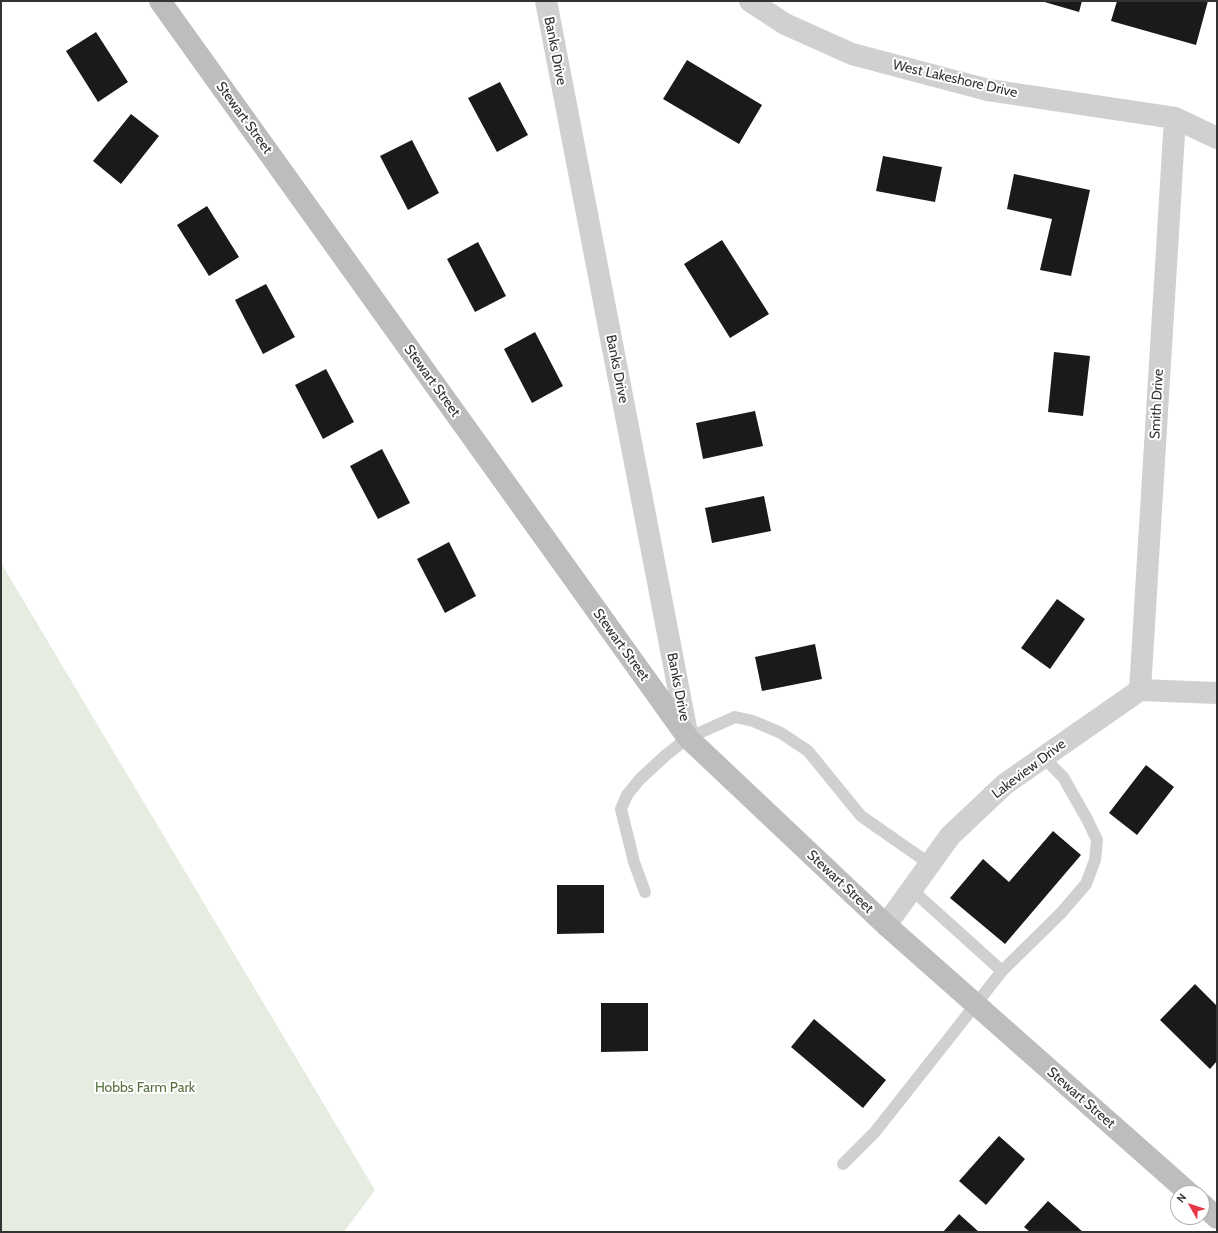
<!DOCTYPE html>
<html>
<head>
<meta charset="utf-8">
<style>
	body { margin:0 }
	#map { position:relative; width:1218px; height:1233px; overflow:hidden; background:#fff; font-family:Cabin,sans-serif }
	canvas { display:block }
	.frame { position:absolute; inset:0; border:2px solid #333; pointer-events:none }
	.north { position:absolute; left:1170px; top:1185px; width:40px; height:40px; box-sizing:border-box; background:#fff; border:1px solid #adadad; border-radius:50%; rotate:309deg; font-size:11px; font-weight:700; line-height:16px; text-align:center; color:#333 }
	.north::after { content:''; display:block; margin:auto; width:14px; height:18px; background:#e63946; clip-path:polygon(50% 0,100% 100%,50% 72%,0 100%) }
</style>
</head>
<body>
<div id="map">
<canvas width="1218" height="1233"></canvas>
<div class="frame"></div>
<div class="north">N</div>
</div>
<script>
const ctx = document.querySelector('canvas').getContext('2d');
ctx.lineJoin = 'round';
function paint(path, color) {
  ctx.fillStyle = color;
  ctx.fill(path, 'evenodd');
}
function toPath(rows) {
  const path = new Path2D();
  for (const r of rows) {
    path.moveTo(r[0], r[1]);
    for (let i = 2; i < r.length; i += 2) path.lineTo(r[i], r[i + 1]);
  }
  return path;
}
function trace(path, color, width, dash) {
  ctx.strokeStyle = color;
  ctx.lineWidth = width;
  ctx.lineCap = dash ? 'butt' : 'round';
  ctx.setLineDash(dash || []);
  ctx.stroke(path);
}
function label(font, color, halo, rows, align = 'center') {
  ctx.font = font + ' Cabin,sans-serif';
  ctx.lineWidth = 4;
  ctx.setLineDash([]);
  ctx.textBaseline = 'middle';
  ctx.strokeStyle = halo;
  ctx.fillStyle = color;
  for (const [text, x, y, turn = 0] of rows) {
    ctx.save();
    ctx.translate(x, y);
    ctx.rotate((+turn || 0) * Math.PI / 180);
    ctx.textAlign = isNaN(turn) ? turn : align;
    if (halo) ctx.strokeText(text, 0, 0);
    ctx.fillText(text, 0, 0);
    ctx.restore();
  }
}
paint(toPath([
	[1,563,375,1190,344,1232,1,1232]
]), '#e6ecdf');
paint(toPath([
	[1041,1,1082,1,1079,12],
	[1117,1,1208,1,1196,45,1111,21],
	[96,32,128,82,98,102,66,51],
	[687,60,762,105,739,144,663,99],
	[500,82,528,135,497,152,468,98],
	[131,114,159,136,121,184,93,161],
	[412,140,439,193,408,210,380,156],
	[883,156,942,167,935,202,876,191],
	[1014,174,1090,190,1071,276,1040,270,1052,219,1007,209],
	[207,206,239,257,209,276,177,225],
	[722,240,769,314,730,338,684,264],
	[478,242,506,296,475,312,447,259],
	[266,284,295,337,263,354,235,300],
	[535,332,563,386,532,403,504,349],
	[1054,352,1090,356,1083,416,1048,412],
	[326,369,354,422,323,439,295,385],
	[755,411,763,446,703,459,696,423],
	[382,449,410,503,378,519,350,466],
	[764,496,771,531,712,543,705,508],
	[449,542,476,596,445,613,417,559],
	[1057,599,1085,619,1050,669,1021,648],
	[815,644,822,679,762,691,755,657],
	[1146,765,1174,787,1137,835,1109,813],
	[1053,831,1081,855,1005,944,950,898,983,859,1009,882],
	[557,885,604,885,604,933,557,934],
	[1195,984,1217,1006,1217,1061,1210,1069,1160,1020],
	[601,1003,648,1003,648,1051,601,1052],
	[814,1019,886,1080,863,1108,791,1047],
	[999,1136,1025,1159,986,1205,959,1181],
	[1048,1201,1083,1232,1030,1232,1024,1227],
	[959,1214,979,1232,943,1232]
]), '#1a1a1a');
trace(toPath([
	[912,890,1002,971],
	[645,892,634,862,621,809,627,795,640,779,666,755,688,738,735,717,753,721,781,733,808,751,861,816,930,864],
	[843,1164,875,1132,1002,971,1061,913,1086,884,1095,860,1097,840,1087,819,1063,777,1043,757]
]), '#d0d0d0', 12);
trace(toPath([
	[546,1,688,738],
	[750,1,785,24,852,54,988,90,1175,118,1217,138],
	[1140,690,1175,118],
	[886,925,950,836,1005,784,1140,690,1217,693]
]), '#d0d0d0', 22);
trace(toPath([
	[160,1,688,738,886,925,1189,1193],
	[1202,1204,1217,1218]
]), '#bdbdbd', 22);
label('14px', '#333', '#fff', [
	["Banks Drive",555,51,79],
	["West Lakeshore Drive",955,79,13],
	["Stewart Street",244,118,54],
	["Banks Drive",617,369,79],
	["Stewart Street",432,381,54],
	["Smith Drive",1157,404,-87],
	["Stewart Street",621,645,54],
	["Banks Drive",678,687,79],
	["Lakeview Drive",1029,769,-37],
	["Stewart Street",840,882,43],
	["Stewart Street",1081,1098,41]
]);
label('14px', '#56703f', '#fff', [
	["Hobbs Farm Park",145,1088]
]);
</script>
</body>
</html>
